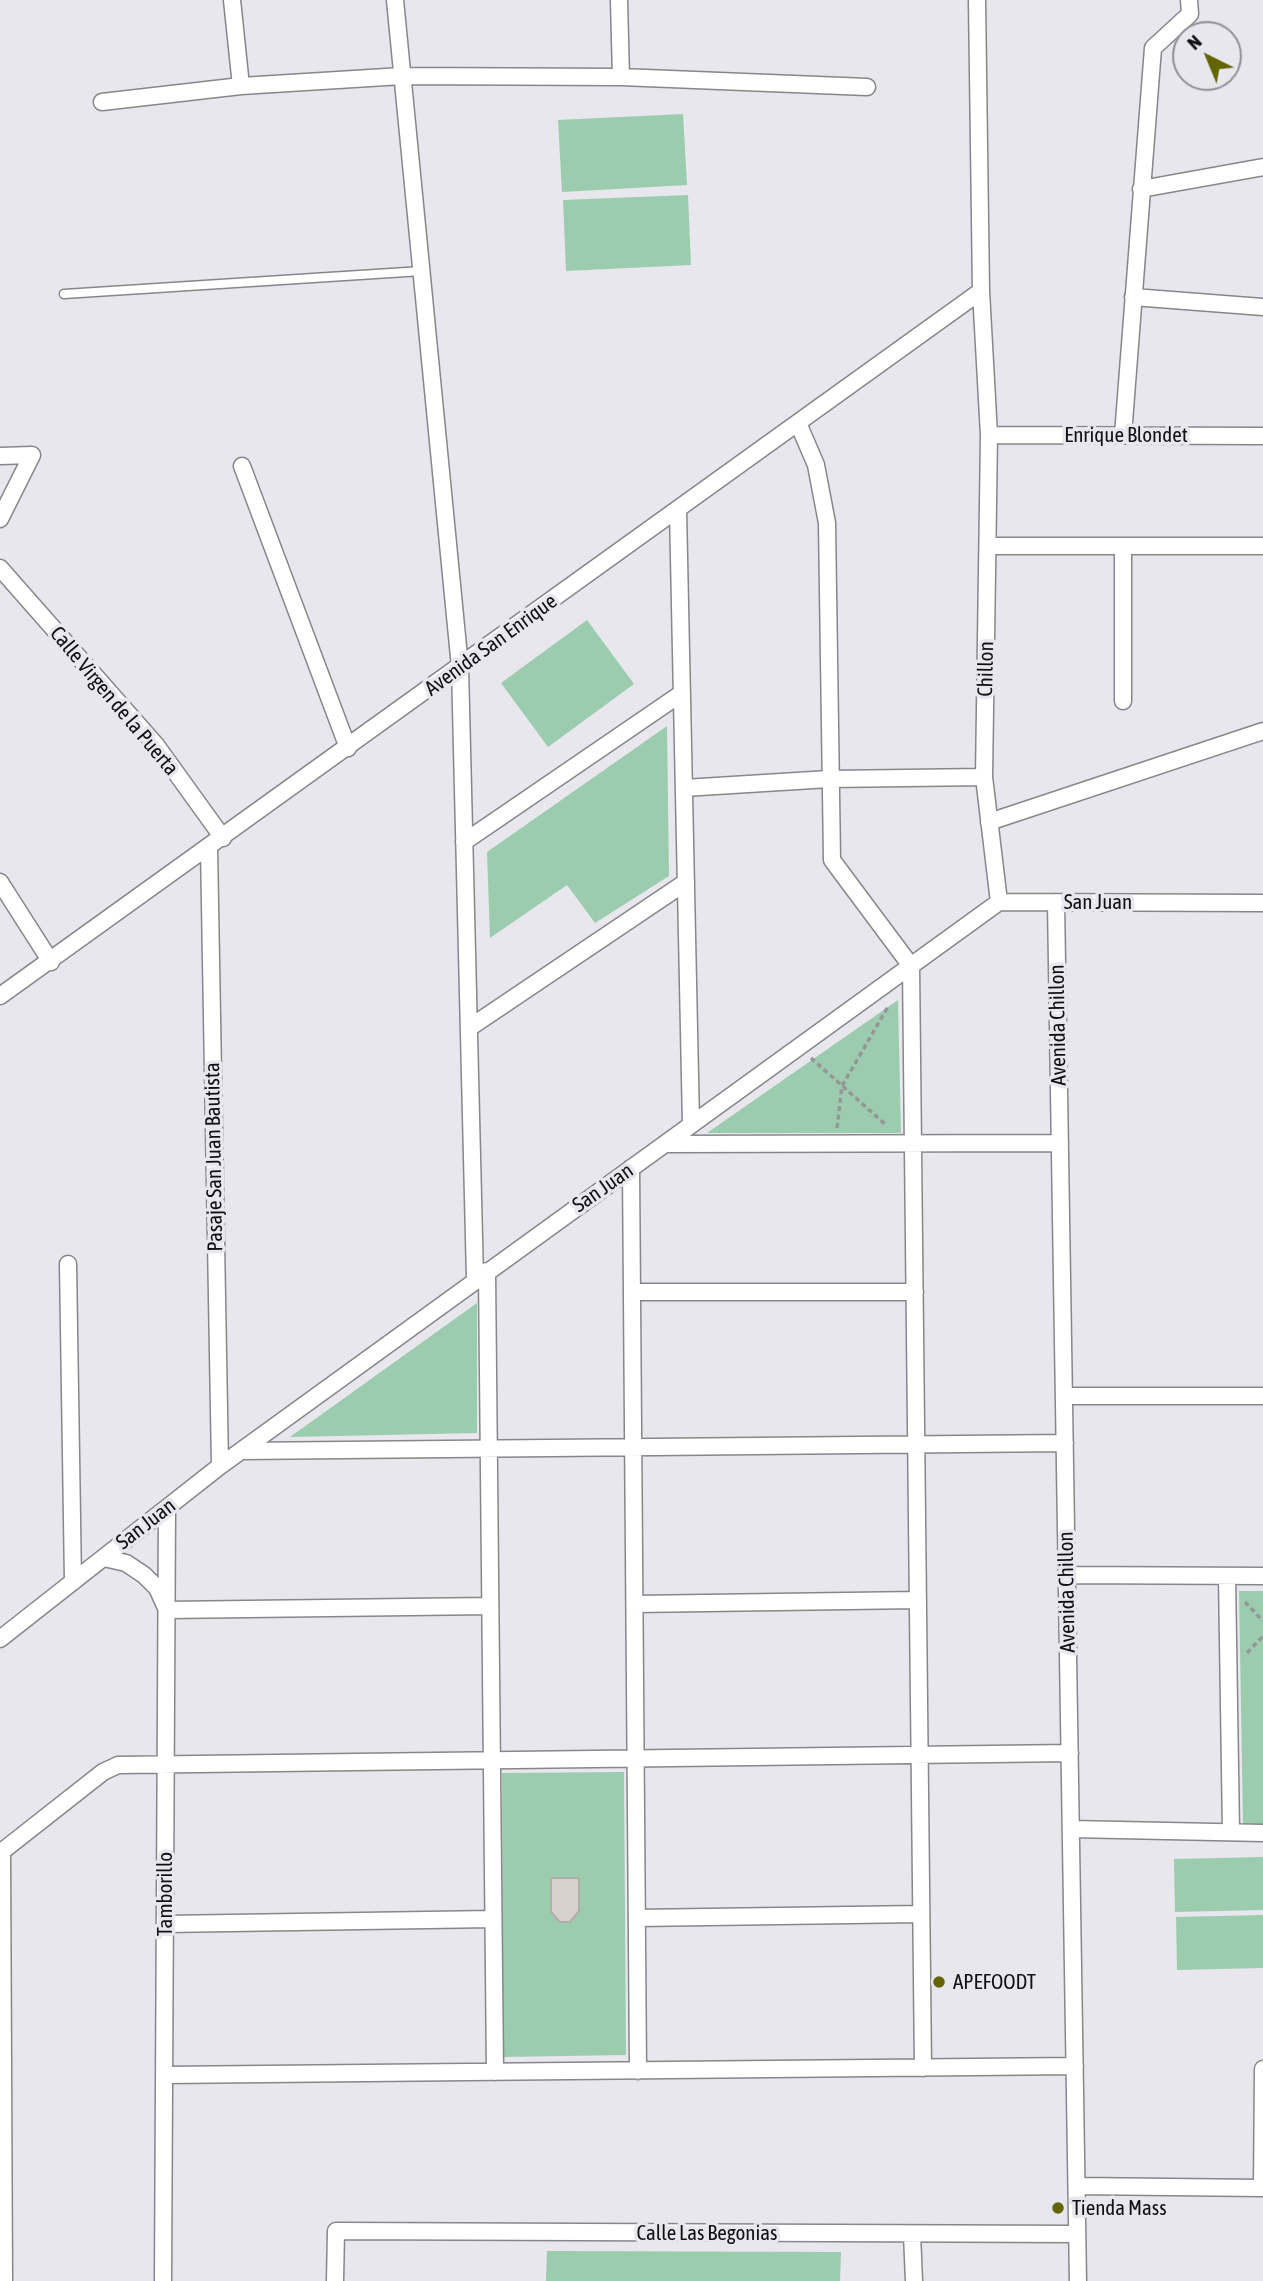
<!DOCTYPE html>
<html>
<head>
<meta charset="utf-8">
<style>
	body { margin:0 }
	#map { position:relative; width:1263px; height:2281px; overflow:hidden; background:#e7e7ed; font-family:"Asap Condensed",sans-serif }
	canvas { display:block }
	.north { position:absolute; left:1172px; top:21px; width:70px; height:70px; box-sizing:border-box; background:#e7e7ed; border:2px solid #919196; border-radius:50%; rotate:317deg; font-size:19px; font-weight:700; line-height:28px; text-align:center; color:#111113 }
	.north::after { content:''; display:block; margin:auto; width:24px; height:32px; background:#626501; clip-path:polygon(50% 0,100% 100%,50% 72%,0 100%) }
</style>
</head>
<body>
<div id="map">
<canvas width="1263" height="2281"></canvas>
<div class="north">N</div>
</div>
<script>
const ctx = document.querySelector('canvas').getContext('2d');
ctx.lineJoin = 'round';
function paint(path, color) {
  ctx.fillStyle = color;
  ctx.fill(path, 'evenodd');
}
function toPath(rows) {
  const path = new Path2D();
  for (const r of rows) {
    path.moveTo(r[0], r[1]);
    for (let i = 2; i < r.length; i += 2) path.lineTo(r[i], r[i + 1]);
  }
  return path;
}
function trace(path, color, width, dash) {
  ctx.strokeStyle = color;
  ctx.lineWidth = width;
  ctx.lineCap = dash ? 'butt' : 'round';
  ctx.setLineDash(dash || []);
  ctx.stroke(path);
}
function label(font, color, halo, rows, align = 'center') {
  ctx.font = font + ' "Asap Condensed",sans-serif';
  ctx.lineWidth = 7;
  ctx.setLineDash([]);
  ctx.textBaseline = 'middle';
  ctx.strokeStyle = halo;
  ctx.fillStyle = color;
  for (const [text, x, y, turn = 0] of rows) {
    ctx.save();
    ctx.translate(x, y);
    ctx.rotate((+turn || 0) * Math.PI / 180);
    ctx.textAlign = isNaN(turn) ? turn : align;
    if (halo) ctx.strokeText(text, 0, 0);
    ctx.fillText(text, 0, 0);
    ctx.restore();
  }
}
paint(toPath([
	[683,114,687,185,562,192,558,120],
	[688,195,691,265,566,271,563,200],
	[587,620,634,684,548,747,501,683],
	[667,726,669,876,595,923,567,885,490,938,487,852],
	[898,1000,901,1133,707,1133],
	[477,1303,477,1433,290,1437],
	[1239,1591,1263,1591,1263,1824,1243,1824],
	[624,1772,626,2055,503,2057,502,1773],
	[1263,1857,1263,1910,1175,1912,1174,1859],
	[1263,1915,1263,1968,1177,1970,1176,1917],
	[547,2251,841,2252,840,2281,546,2281]
]), '#9cccae');
const building = toPath([
	[551,1878,579,1878,579,1911,570,1922,560,1922,551,1912,551,1878]
]);
paint(building, '#d7d1ce');
trace(building, '#b2adaa', 2);
const service = toPath([
	[64,294,422,271]
]);
const minor = toPath([
	[232,0,241,86],
	[395,0,460,667,475,1279],
	[619,0,621,77],
	[977,0,981,291,989,435,984,777,999,902],
	[102,102,241,86,402,76,621,77,867,87],
	[1141,189,1263,167],
	[1133,297,1263,307],
	[798,423,816,465,827,523,832,860,911,966,923,2068],
	[989,435,1263,436],
	[1123,435,1153,48,1190,14,1189,0],
	[0,456,32,455,0,519],
	[242,466,348,748],
	[678,510,691,1124],
	[988,546,1263,546],
	[1123,546,1123,701],
	[0,568,156,745,223,838],
	[684,788,829,779,984,777],
	[989,822,1263,731],
	[464,842,682,693],
	[209,848,220,1466],
	[0,882,51,962],
	[1056,902,1078,2281],
	[0,996,981,291],
	[469,1028,686,882],
	[665,1144,1060,1143],
	[631,1168,638,2071],
	[68,1264,73,1582],
	[487,1271,495,2072],
	[632,1292,915,1292],
	[1064,1396,1263,1396],
	[241,1451,1065,1443],
	[104,1558,126,1563,144,1575,157,1588,167,1610,490,1606],
	[1067,1575,1263,1576],
	[1227,1576,1231,1832],
	[635,1604,918,1600],
	[0,1639,220,1466,999,902,1263,903],
	[1071,1829,1263,1833],
	[2,1851,4,2281],
	[0,1853,103,1772,118,1765,1070,1753],
	[637,1918,921,1914],
	[165,1924,493,1919],
	[164,2075,1075,2066],
	[1077,2186,1263,2188],
	[1262,2188,1263,2069],
	[912,2234,914,2281],
	[163,2281,167,1508],
	[335,2281,336,2231,1077,2234]
]);
trace(service, '#86868b', 11);
trace(minor, '#86868b', 19);
trace(toPath([
	[811,1058,886,1125],
	[837,1128,842,1086,889,1005],
	[1245,1602,1263,1621],
	[1247,1653,1263,1636]
]), '#95959a', 3.5, [5, 3.5]);
trace(service, '#fff', 8);
trace(minor, '#fff', 16);
for (const [x, y, r, color] of [
	[939,1982,7,"#626501"],
	[1058,2208,7,"#626501"]
]) {
  const dot = new Path2D();
  dot.arc(x, y, r, 0, 2 * Math.PI);
  ctx.fillStyle = color;
  ctx.fill(dot);
  trace(dot, '#e7e7ed', 2.5);
}
label('21px', '#111113', '#e7e7ed', [
	["Enrique Blondet",1126,435],
	["Avenida San Enrique",491,645,-36],
	["Chillon",986,669,-89],
	["Calle Virgen de la Puerta",114,701,50],
	["San Juan",1098,902],
	["Avenida Chillon",1058,1025,-91],
	["Pasaje San Juan Bautista",214,1157,-91],
	["San Juan",603,1188,-35],
	["San Juan",146,1524,-38],
	["Avenida Chillon",1067,1592,-91],
	["Tamborillo",165,1894,-90],
	["Calle Las Begonias",707,2233]
]);
label('21px', '#111113', '#e7e7ed', [
	["APEFOODT",953,1982],
	["Tienda Mass",1072,2208]
], 'left');
</script>
</body>
</html>
